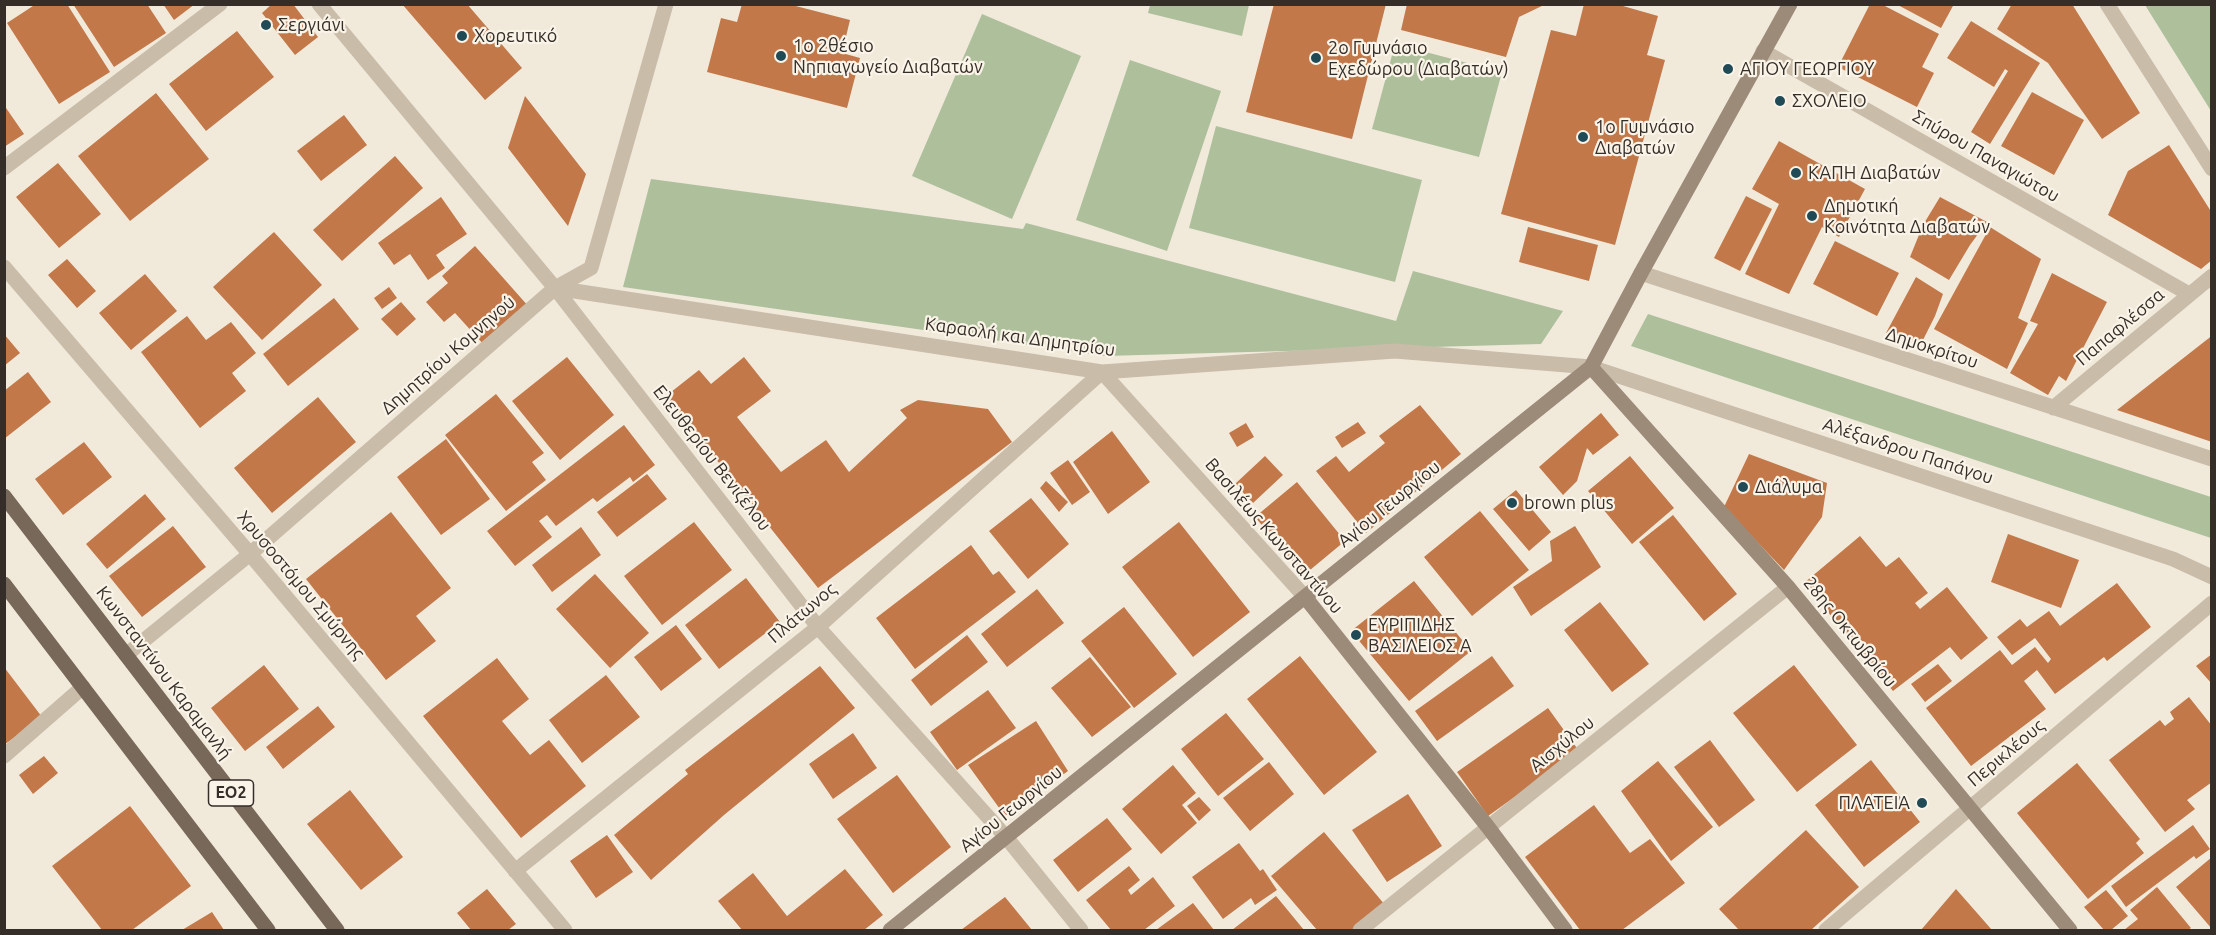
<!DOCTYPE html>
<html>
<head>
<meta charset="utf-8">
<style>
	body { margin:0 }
	#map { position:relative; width:2216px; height:935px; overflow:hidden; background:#f1eadb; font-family:Ubuntu,sans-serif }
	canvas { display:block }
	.frame { position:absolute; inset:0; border:6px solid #352e28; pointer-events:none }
</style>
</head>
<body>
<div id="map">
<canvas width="2216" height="935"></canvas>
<div class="frame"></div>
</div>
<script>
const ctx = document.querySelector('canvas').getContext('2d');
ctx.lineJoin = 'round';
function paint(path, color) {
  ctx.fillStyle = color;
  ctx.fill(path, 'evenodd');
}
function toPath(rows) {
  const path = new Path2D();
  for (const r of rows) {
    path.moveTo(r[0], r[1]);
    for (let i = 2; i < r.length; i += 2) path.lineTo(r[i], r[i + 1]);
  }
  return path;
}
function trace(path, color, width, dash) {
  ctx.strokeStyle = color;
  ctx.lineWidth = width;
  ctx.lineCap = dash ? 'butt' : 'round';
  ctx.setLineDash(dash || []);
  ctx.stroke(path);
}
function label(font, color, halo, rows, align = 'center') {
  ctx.font = font + ' Ubuntu,sans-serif';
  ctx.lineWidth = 4.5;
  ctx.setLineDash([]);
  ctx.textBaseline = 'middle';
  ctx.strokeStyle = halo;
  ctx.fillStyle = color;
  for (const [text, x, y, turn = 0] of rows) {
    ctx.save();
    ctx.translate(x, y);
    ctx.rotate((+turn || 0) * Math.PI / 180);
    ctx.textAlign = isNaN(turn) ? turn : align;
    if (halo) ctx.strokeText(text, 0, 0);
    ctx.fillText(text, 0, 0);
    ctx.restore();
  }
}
paint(toPath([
	[1150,5,1150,4,1249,5,1242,36,1148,13],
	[2145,5,2211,5,2211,111],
	[982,14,1081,56,1012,219,912,176],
	[1395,44,1502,72,1479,157,1372,129],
	[1130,60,1221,91,1167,251,1076,220],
	[1216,126,1422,180,1395,282,1189,228],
	[651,179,1023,229,1026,223,1396,321,1413,271,1563,311,1541,344,1105,356,623,287],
	[1648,314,2211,497,2211,538,1631,346]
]), '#aebf9c');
paint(toPath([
	[36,4,67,4,110,72,59,104,7,23],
	[73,4,147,4,166,33,114,67],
	[163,4,195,4,174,20],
	[272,4,293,4,318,37,295,55,262,13],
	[402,4,467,4,522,68,485,100],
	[742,4,788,4,850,20,842,53,860,58,847,108,707,72,721,18,737,22],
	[1274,4,1386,4,1352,139,1246,112],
	[1407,4,1546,4,1519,17,1506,57,1401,30],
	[1584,4,1616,4,1658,16,1647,55,1665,60,1615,245,1501,214,1551,30,1576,36],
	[1870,4,1881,4,1939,34,1922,67,1934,73,1917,107,1838,67],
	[1896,4,1954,4,1941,28],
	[2012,4,2072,4,2140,113,2102,139,2048,63,1997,29],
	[1971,21,2040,63,1990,144,1971,132,2008,71,2005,69,1994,87,1947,58],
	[237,31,274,77,206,131,169,84],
	[2032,92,2084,120,2054,175,2001,146],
	[156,93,209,159,130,221,78,156],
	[525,96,586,174,568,226,508,148],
	[4,105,24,134,4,147],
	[344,115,367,145,321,181,297,151],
	[1779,141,1865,189,1839,237,1822,227,1789,294,1745,274,1779,204,1752,189],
	[2169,145,2212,213,2212,260,2201,269,2108,215,2128,171],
	[395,156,423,188,342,261,313,230],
	[58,163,101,214,59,248,16,197],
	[1746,196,1772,209,1740,271,1714,258],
	[441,197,467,234,436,255,445,268,428,280,410,254,394,265,378,243],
	[1940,197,1987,222,1970,245,1949,280,1910,257,1923,225],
	[1528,227,1598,245,1589,281,1519,262],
	[1990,227,2041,259,2018,318,2028,323,2007,369,1934,329],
	[274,232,322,285,262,340,213,287],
	[1835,241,1899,273,1877,316,1813,284],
	[475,246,529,307,485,346,455,313,444,322,426,302,448,283,442,276],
	[67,259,96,291,77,308,48,275],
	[2052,273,2107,302,2066,381,2059,376,2048,395,2010,373,2038,324,2030,321],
	[145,274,177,311,131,350,99,313],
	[1916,277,1943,294,1935,316,1920,346,1886,333],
	[389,287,397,298,382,309,374,298],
	[334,298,359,329,288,386,263,354],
	[401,302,416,319,397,336,381,319],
	[187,316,206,340,231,322,256,353,232,373,246,391,200,428,141,352],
	[4,334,20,353,4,366],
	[2212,335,2212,442,2117,410,2209,338],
	[567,357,614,415,560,460,512,401],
	[744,357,771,391,737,417,781,472,826,440,849,472,907,418,900,410,918,400,988,409,1012,442,818,588,666,396,699,370,711,384],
	[28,372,51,402,4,439,4,391],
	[496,394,544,453,532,462,546,480,506,511,445,435],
	[318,397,356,442,272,513,234,468],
	[1420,405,1461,454,1366,533,1316,471,1336,456,1349,472,1385,443,1379,436],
	[1601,413,1619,435,1593,455,1587,448,1577,481,1563,495,1539,467],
	[1358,422,1366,433,1342,448,1335,437],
	[1246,423,1254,437,1237,447,1229,433],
	[624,425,655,465,633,482,630,477,597,502,593,498,556,526,547,515,539,521,552,537,515,566,487,531],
	[1112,431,1150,482,1108,514,1073,462],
	[446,439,490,499,441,535,397,477],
	[84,442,112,477,63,515,35,479],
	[1749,454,1827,483,1822,517,1784,570,1724,507],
	[1265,456,1283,475,1253,503,1235,484],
	[1630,456,1674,508,1632,544,1588,491],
	[1068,460,1090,492,1072,505,1050,473],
	[647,474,667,499,617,537,597,512],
	[1046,481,1068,502,1059,512,1040,488],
	[1297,482,1345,541,1304,575,1255,517],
	[1516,490,1551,532,1529,551,1493,509],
	[145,494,166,519,107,569,86,544],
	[1031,498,1069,544,1028,579,989,531],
	[1480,511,1529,570,1472,616,1424,557],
	[391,512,451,588,416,616,436,641,386,680,306,579],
	[1673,515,1737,594,1704,621,1639,542],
	[694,522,732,570,662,625,624,576],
	[1179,522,1250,612,1193,657,1122,567],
	[173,526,206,567,142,617,109,576],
	[1575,526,1601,567,1531,616,1513,587,1552,561,1550,541],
	[581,527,601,555,552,592,532,565],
	[2008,534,2079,560,2061,608,1991,582],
	[1860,536,1886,567,1899,557,1928,593,1915,603,1920,609,1947,587,1988,638,1961,660,1950,647,1893,691,1804,583],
	[971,545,993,575,999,571,1016,592,915,669,876,618],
	[595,574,649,633,610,668,556,609],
	[746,578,780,622,719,669,685,625],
	[1414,581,1471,651,1409,701,1351,631],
	[2117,583,2151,627,2107,661,2104,657,2055,694,2037,670,2024,681,2046,709,1971,766,1926,708,2000,650,2012,665,2035,647,2048,663,2051,659,2035,638,2012,655,1997,637,2020,619,2027,627,2049,611,2060,626],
	[1037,589,1064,623,1007,667,981,634],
	[1600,602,1649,664,1612,692,1564,630],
	[1124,607,1177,674,1134,708,1081,641],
	[676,625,702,659,661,691,634,657],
	[967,635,988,662,931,706,911,680],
	[2212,654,2212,684,2196,666],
	[1300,656,1377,752,1324,795,1247,699],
	[1492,656,1514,686,1437,741,1415,711],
	[1090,657,1131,707,1092,737,1051,688],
	[497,658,529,699,502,721,530,755,549,740,586,786,521,838,423,716],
	[1938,664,1952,681,1925,702,1911,684],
	[264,665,299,709,245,751,211,708],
	[1794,665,1857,745,1797,792,1733,713],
	[820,666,855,708,724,815,651,880,614,835,688,774,685,770],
	[4,667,42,717,4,745],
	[606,675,640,717,582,763,549,720],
	[988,690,1016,728,957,770,930,732],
	[2189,697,2212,726,2212,782,2187,800,2195,809,2165,832,2109,760,2160,720,2165,726,2174,719,2170,712],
	[318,706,335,727,283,769,266,747],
	[1548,708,1579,751,1488,816,1457,772],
	[1226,713,1264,759,1218,796,1181,749],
	[1036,721,1068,771,1005,816,968,765],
	[853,733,877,768,833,799,809,764],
	[1710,740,1755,800,1719,827,1674,767],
	[44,756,58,773,33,794,19,775],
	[1871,760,1920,822,1864,867,1815,805],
	[1658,761,1713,827,1671,861,1621,791],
	[1269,762,1294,794,1250,831,1223,798],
	[2077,763,2140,839,2136,843,2144,853,2088,899,2017,813],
	[1173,765,1196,793,1182,805,1197,823,1161,854,1122,809],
	[897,775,951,847,893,893,837,819],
	[350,790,403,857,361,890,307,824],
	[1408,794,1442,846,1387,882,1352,830],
	[1199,797,1211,810,1199,821,1187,806],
	[1594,805,1630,853,1650,839,1685,883,1622,930,1580,930,1525,857],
	[130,806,191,886,132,930,102,930,52,866],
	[1107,818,1132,849,1078,892,1053,860],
	[2193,825,2210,849,2196,859,2194,856,2126,907,2111,886],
	[1806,830,1859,887,1811,930,1739,930,1719,909],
	[1324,832,1385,905,1354,930,1317,930,1271,876],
	[607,835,633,872,596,898,570,861],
	[1239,843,1260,871,1263,869,1277,890,1255,905,1251,898,1223,919,1192,877],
	[2212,857,2212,929,2176,887],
	[1129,866,1140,880,1128,890,1131,895,1153,877,1175,906,1144,930,1111,930,1086,900],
	[845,869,883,915,864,930,742,930,718,901,753,873,787,916],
	[2157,887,2191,928,2188,930,2124,930,2138,919,2130,910],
	[487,889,516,924,508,930,471,930,457,913],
	[1956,889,1992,930,1921,930],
	[2106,890,2128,916,2111,930,2104,930,2084,907],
	[1276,896,1304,930,1232,930],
	[1005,897,1032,930,961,930],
	[1193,903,1214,930,1156,930],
	[212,912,224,930,182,930]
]), '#c27849');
trace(toPath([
	[4,756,83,687]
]), '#c9bca8', 15);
trace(toPath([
	[319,4,555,288,818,627,1006,837,1081,930],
	[2107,4,2212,169],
	[1763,51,2189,294],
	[4,168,220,4],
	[4,267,250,554,565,930],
	[1641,273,2212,459],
	[555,288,1102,372,1395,351,1591,367,2173,559,2212,577],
	[2053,408,2212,276],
	[126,655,250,554,555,288,591,268,666,4],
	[515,871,818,627,1102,372,1305,597],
	[1360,930,1788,587],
	[1826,930,2212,603]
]), '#c9bca8', 15);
trace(toPath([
	[1591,367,1788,587,2070,930],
	[1305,597,1488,827,1565,930],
	[890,930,1591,367,1641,273,1790,4]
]), '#9c8b79', 15);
trace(toPath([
	[4,496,337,930],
	[4,584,268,930]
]), '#776859', 15);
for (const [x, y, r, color] of [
	[266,25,6,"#1f4a56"],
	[462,36,6,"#1f4a56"],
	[781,56,6,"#1f4a56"],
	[1316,58,6,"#1f4a56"],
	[1728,69,6,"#1f4a56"],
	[1780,101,6,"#1f4a56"],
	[1583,137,6,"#1f4a56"],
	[1796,173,6,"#1f4a56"],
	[1812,216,6,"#1f4a56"],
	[1743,487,6,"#1f4a56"],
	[1512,503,6,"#1f4a56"],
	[1356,635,6,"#1f4a56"],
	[1922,803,6,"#1f4a56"]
]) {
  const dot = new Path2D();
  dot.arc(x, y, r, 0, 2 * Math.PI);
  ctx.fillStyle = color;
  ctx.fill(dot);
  trace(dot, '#f9f3e8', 2);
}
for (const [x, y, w] of [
	[231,793,45]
]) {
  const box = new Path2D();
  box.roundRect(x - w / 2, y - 13, w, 26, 4.5);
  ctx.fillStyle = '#f9f3e8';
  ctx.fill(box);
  trace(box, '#352e28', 1.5);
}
label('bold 16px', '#352e28', null, [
	["ΕΟ2",231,793]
]);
label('18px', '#352e28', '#f9f3e8', [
	["Σεργιάνι",278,25],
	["Χορευτικό",474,36],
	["1ο 2θέσιο",793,46],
	["Νηπιαγωγείο Διαβατών",793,67],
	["2ο Γυμνάσιο",1328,48],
	["Εχεδώρου (Διαβατών)",1328,69],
	["ΑΓΙΟΥ ΓΕΩΡΓΙΟΥ",1740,69],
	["ΣΧΟΛΕΙΟ",1792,101],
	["1ο Γυμνάσιο",1595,127],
	["Διαβατών",1595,148],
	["ΚΑΠΗ Διαβατών",1808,173],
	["Δημοτική",1824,206],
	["Κοινότητα Διαβατών",1824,227],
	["Διάλυμα",1755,487],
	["brown plus",1524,503],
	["ΕΥΡΙΠΙΔΗΣ",1368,625],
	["ΒΑΣΙΛΕΙΟΣ Α",1368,646],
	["ΠΛΑΤΕΙΑ",1910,803,"right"]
], 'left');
label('18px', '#352e28', '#f9f3e8', [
	["Σπύρου Παναγιώτου",1986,156,30],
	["Παπαφλέσσα",2120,327,-40],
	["Καραολή και Δημητρίου",1020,337,8],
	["Δημοκρίτου",1932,348,18],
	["Δημητρίου Κομνηνού",448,355,-41],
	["Αλέξανδρου Παπάγου",1908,451,18],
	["Ελευθερίου Βενιζέλου",712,458,52],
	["Αγίου Γεωργίου",1389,504,-39],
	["Βασιλέως Κωνσταντίνου",1274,536,49],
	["Χρυσοστόμου Σμύρνης",301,585,50],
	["Πλάτωνος",802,613,-40],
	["28ης Οκτωβρίου",1850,632,51],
	["Κωνσταντίνου Καραμανλή",164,673,53],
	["Αισχύλου",1562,744,-39],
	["Περικλέους",2006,753,-40],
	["Αγίου Γεωργίου",1011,809,-39]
]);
</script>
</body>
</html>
